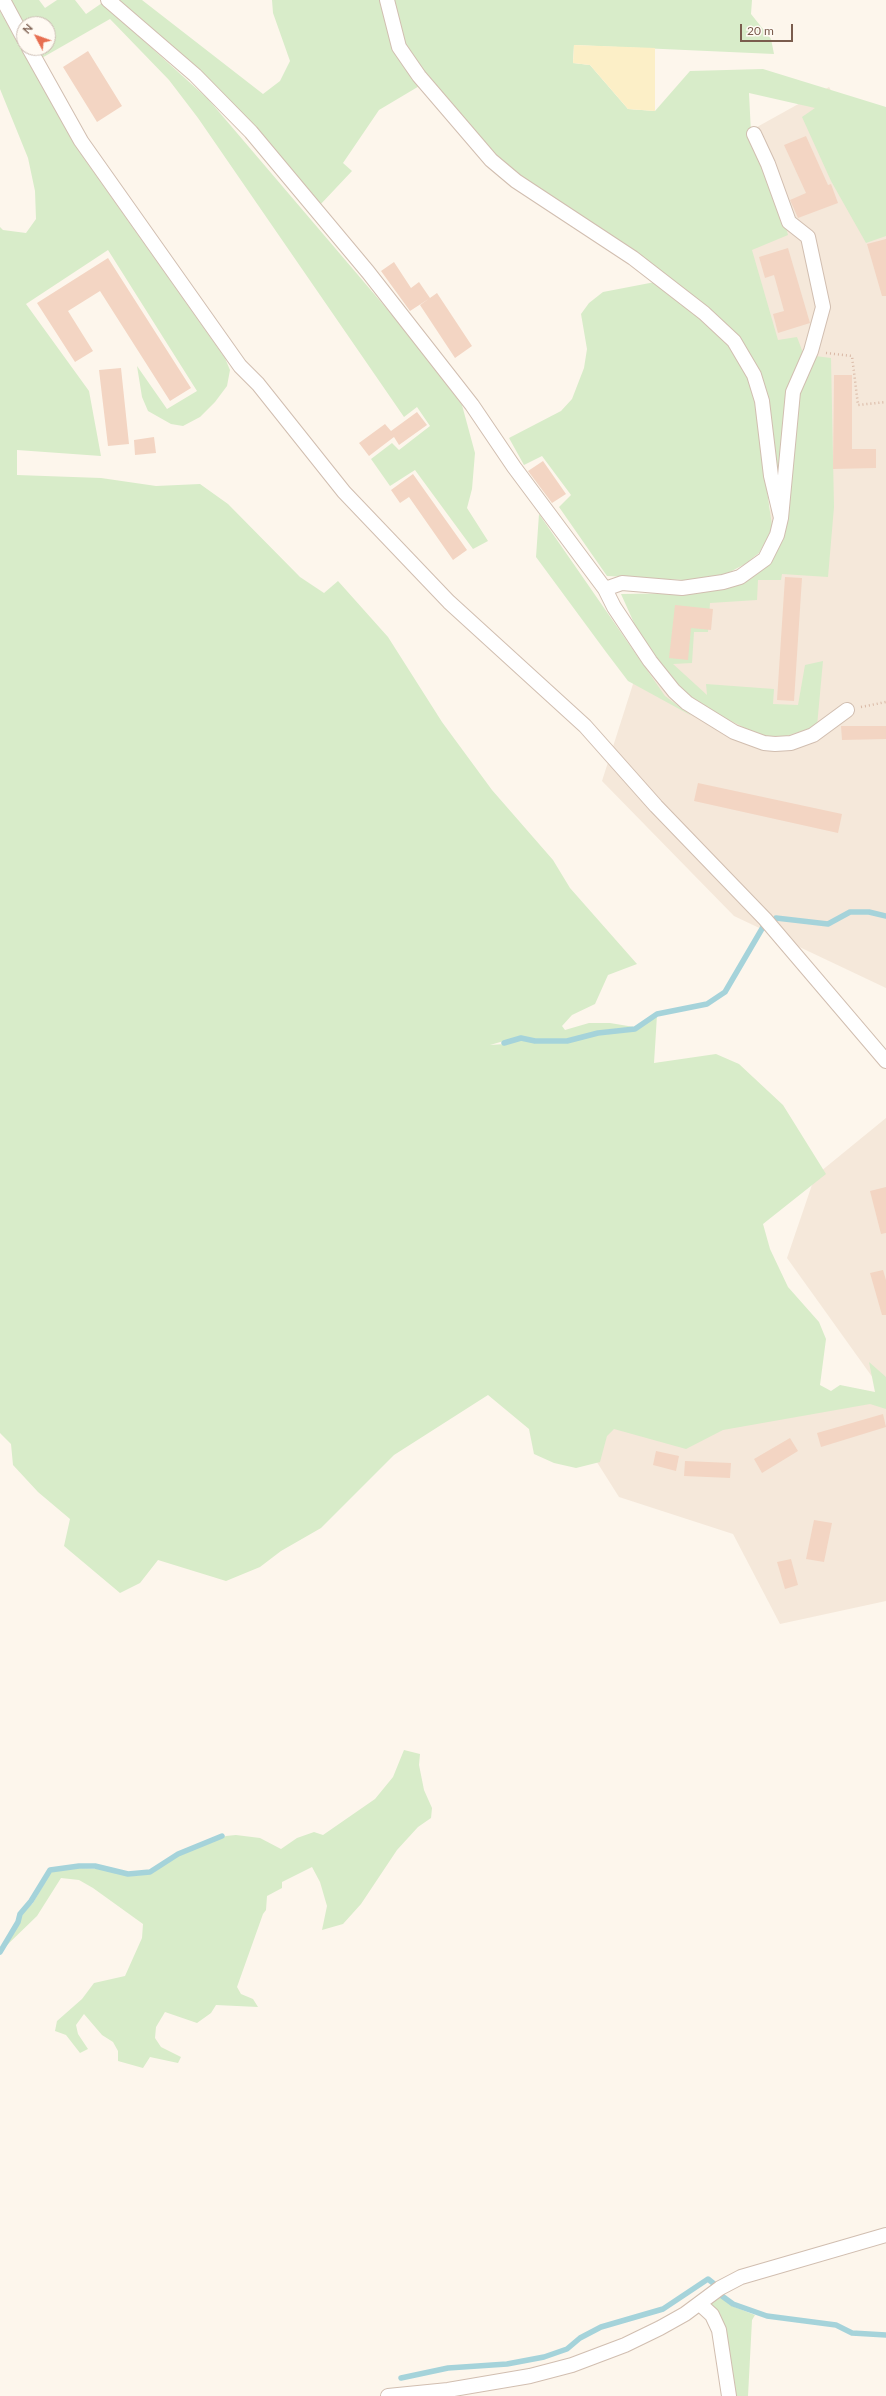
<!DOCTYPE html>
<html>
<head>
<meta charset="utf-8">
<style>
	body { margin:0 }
	#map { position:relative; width:886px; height:2396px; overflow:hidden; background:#fdf6ec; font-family:Lato,sans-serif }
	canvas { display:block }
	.north { position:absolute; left:16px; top:16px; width:40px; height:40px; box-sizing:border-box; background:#fffaf3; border:1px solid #cabbb1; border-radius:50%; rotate:311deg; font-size:11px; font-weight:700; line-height:16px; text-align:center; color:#7a5c4d }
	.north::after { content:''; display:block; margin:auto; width:14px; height:18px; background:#e76f51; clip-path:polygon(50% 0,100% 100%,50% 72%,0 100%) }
	.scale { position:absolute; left:740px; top:24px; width:53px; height:18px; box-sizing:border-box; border:2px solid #7a5c4d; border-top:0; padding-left:5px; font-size:12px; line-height:14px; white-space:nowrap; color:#7a5c4d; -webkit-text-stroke:3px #fffaf3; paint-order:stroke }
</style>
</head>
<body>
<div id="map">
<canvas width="886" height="2396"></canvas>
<div class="north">N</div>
<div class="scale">20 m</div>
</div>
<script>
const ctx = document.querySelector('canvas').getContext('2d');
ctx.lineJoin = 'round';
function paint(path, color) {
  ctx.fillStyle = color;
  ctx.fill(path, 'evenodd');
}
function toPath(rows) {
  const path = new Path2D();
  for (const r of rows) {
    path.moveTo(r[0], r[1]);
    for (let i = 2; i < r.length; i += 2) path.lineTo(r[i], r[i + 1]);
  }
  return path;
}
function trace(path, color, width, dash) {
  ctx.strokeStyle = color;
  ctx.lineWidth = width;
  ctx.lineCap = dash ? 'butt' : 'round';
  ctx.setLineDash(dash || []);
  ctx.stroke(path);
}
paint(toPath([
	[829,87,886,184,886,988,734,916,602,781,633,684,659,591,752,599,789,418,729,227,748,132],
	[886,1118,886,1601,780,1624,733,1534,619,1497,588,1448,611,1405,720,1430,883,1392,787,1258,815,1176]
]), '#f5e8da');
paint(toPath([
	[7,0,39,0,45,8,57,0,75,0,86,14,102,3,208,99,410,336,462,405,475,453,472,489,467,508,488,541,473,549,415,470,390,486,371,459,392,443,399,450,430,426,417,407,404,417,198,118,169,80,110,19,40,59,34,48,48,48,48,24,24,24,24,30],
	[117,0,142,0,263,94,280,81,290,61,273,13,272,0,383,0,421,85,379,110,343,163,352,171,319,206],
	[391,0,752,0,751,14,771,39,774,54,574,45,573,63,590,65,628,109,655,111,690,71,763,69,886,107,886,236,866,243,831,181,802,117,815,108,749,93,751,133,782,211,788,235,752,250,778,340,797,337,805,358,779,488,768,421,738,339,515,177,405,54],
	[0,11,76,147,225,358,230,370,227,386,215,402,200,417,183,426,171,424,148,411,142,397,137,366,167,409,197,391,108,250,26,304,89,391,101,456,17,450,17,475,101,478,156,486,200,484,228,504,300,577,324,593,338,581,388,637,442,722,492,790,553,860,570,888,637,964,608,975,595,1004,572,1015,562,1026,565,1030,589,1023,610,1023,634,1027,597,1031,566,1040,536,1039,521,1036,490,1045,505,1044,521,1040,535,1042,567,1043,598,1035,635,1030,657,1015,654,1063,716,1054,739,1064,783,1105,826,1174,763,1224,770,1249,788,1287,819,1322,826,1339,820,1385,831,1391,840,1385,875,1392,869,1362,886,1377,886,1409,870,1404,723,1430,686,1449,614,1429,607,1436,600,1462,576,1468,554,1463,534,1454,529,1429,488,1395,394,1455,321,1528,281,1551,260,1567,226,1581,158,1560,140,1583,120,1593,64,1546,70,1519,38,1492,13,1465,11,1444,0,1433,0,227,3,230,26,233,36,219,35,191,28,158,0,89],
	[655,282,697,313,736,353,752,386,755,405,772,526,767,539,759,553,745,564,728,573,704,579,684,580,607,576,559,507,571,495,542,456,524,465,509,438,561,411,572,399,584,368,587,349,581,314,589,303,603,292],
	[815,356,831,358,834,507,828,577,782,574,781,580,758,580,757,600,710,603,708,632,694,632,692,663,673,664,707,695,706,684,774,689,773,704,798,705,805,665,823,661,817,726,780,738,759,735,703,707,680,691,643,643,621,594,686,593,769,559,799,392],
	[539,514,665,696,692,716,628,681,606,652,536,557],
	[404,1750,420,1754,419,1765,424,1790,432,1808,431,1818,418,1827,397,1850,361,1904,343,1924,322,1930,327,1906,320,1882,312,1867,282,1882,282,1888,267,1896,266,1910,263,1914,237,1987,241,1994,253,1999,258,2007,216,2005,211,2013,197,2023,165,2012,156,2027,155,2038,161,2047,181,2057,178,2063,150,2057,143,2068,118,2061,118,2051,113,2042,102,2035,84,2014,76,2025,78,2034,88,2049,80,2053,66,2035,55,2031,57,2021,82,1999,94,1983,125,1976,142,1938,143,1924,93,1888,79,1880,61,1878,37,1916,6,1946,20,1923,21,1915,33,1903,51,1872,77,1868,99,1869,129,1876,151,1874,180,1854,226,1836,236,1835,260,1838,281,1849,297,1838,314,1832,323,1835,375,1799,393,1777],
	[718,2295,732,2306,755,2315,752,2320,748,2396,736,2396,709,2305,710,2300]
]), '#d8ecc9');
paint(toPath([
	[574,45,655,48,655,111,628,109,590,65,573,63]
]), '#fcefc7');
trace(toPath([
	[776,918,828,924,850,912,869,912,886,916],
	[504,1043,521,1038,535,1041,567,1041,598,1033,635,1029,657,1014,707,1004,725,992,763,927],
	[0,1952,18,1922,20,1914,31,1901,50,1870,79,1866,95,1866,128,1874,150,1872,178,1854,222,1836],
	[722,2296,733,2304,767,2316,836,2325,852,2333,886,2335],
	[401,2378,448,2368,507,2364,544,2357,567,2349,580,2338,601,2327,663,2309,708,2279,713,2283]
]), '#a5d3da', 5.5);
paint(toPath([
	[88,51,122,106,97,122,63,67],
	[806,136,828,185,831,184,838,203,798,218,790,200,806,193,784,145],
	[886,239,886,296,882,296,867,244],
	[788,248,810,323,778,333,773,314,784,311,774,275,765,278,759,257],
	[108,258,191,388,170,401,100,291,68,311,93,351,75,362,37,303],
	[394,262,411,288,419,282,430,298,410,311,381,271],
	[437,293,472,346,455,358,420,305],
	[121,368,129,444,108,446,99,370],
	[834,375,852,375,852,449,876,449,876,468,833,469],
	[417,412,427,425,399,445,394,437,369,456,359,443,385,424,391,431],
	[154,437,156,453,135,455,134,440],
	[543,461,566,494,552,503,528,471],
	[413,474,467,550,453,560,409,497,400,503,391,490],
	[785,577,802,578,794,701,777,700],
	[675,605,713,609,711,630,691,628,688,660,669,658],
	[841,726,886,726,886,739,842,740],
	[698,783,842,814,838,833,694,801],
	[886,1187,886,1233,881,1234,870,1191],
	[883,1270,886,1280,886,1315,882,1315,870,1273],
	[883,1414,886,1427,821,1447,817,1433],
	[790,1438,798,1451,762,1473,754,1459],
	[656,1451,679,1456,676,1471,653,1465],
	[685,1461,731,1463,730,1478,684,1476],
	[814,1520,832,1523,824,1562,806,1559],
	[791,1559,798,1585,785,1589,777,1562]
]), '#f3d5c3');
const minor = toPath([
	[3,0,24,39],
	[108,0,195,75,251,132,368,272,472,405,514,467,605,589,614,607,650,661,674,691,687,703,734,732,764,743,775,744,791,743,813,735,847,710],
	[387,0,399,47,419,76,491,160,516,181,633,258,704,313,734,341,754,375,762,401,771,476,781,518],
	[29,48,81,141,240,366,258,384,344,492,449,602,585,726,656,806,765,919,886,1061],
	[605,589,622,583,682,588,723,582,740,577,765,559,777,535,781,518,793,392,811,351,823,307,808,237,789,222,768,164,754,134],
	[700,2304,712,2315,719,2330,729,2396],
	[388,2396,448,2390,530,2376,572,2365,625,2345,660,2328,685,2314,720,2288,741,2277,886,2235]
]);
trace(minor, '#d1beb0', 16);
trace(toPath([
	[826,353,852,356,858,405,886,402],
	[861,707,886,702]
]), '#d9b8a5', 2.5, [1, 3]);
trace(minor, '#fff', 14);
</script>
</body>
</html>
